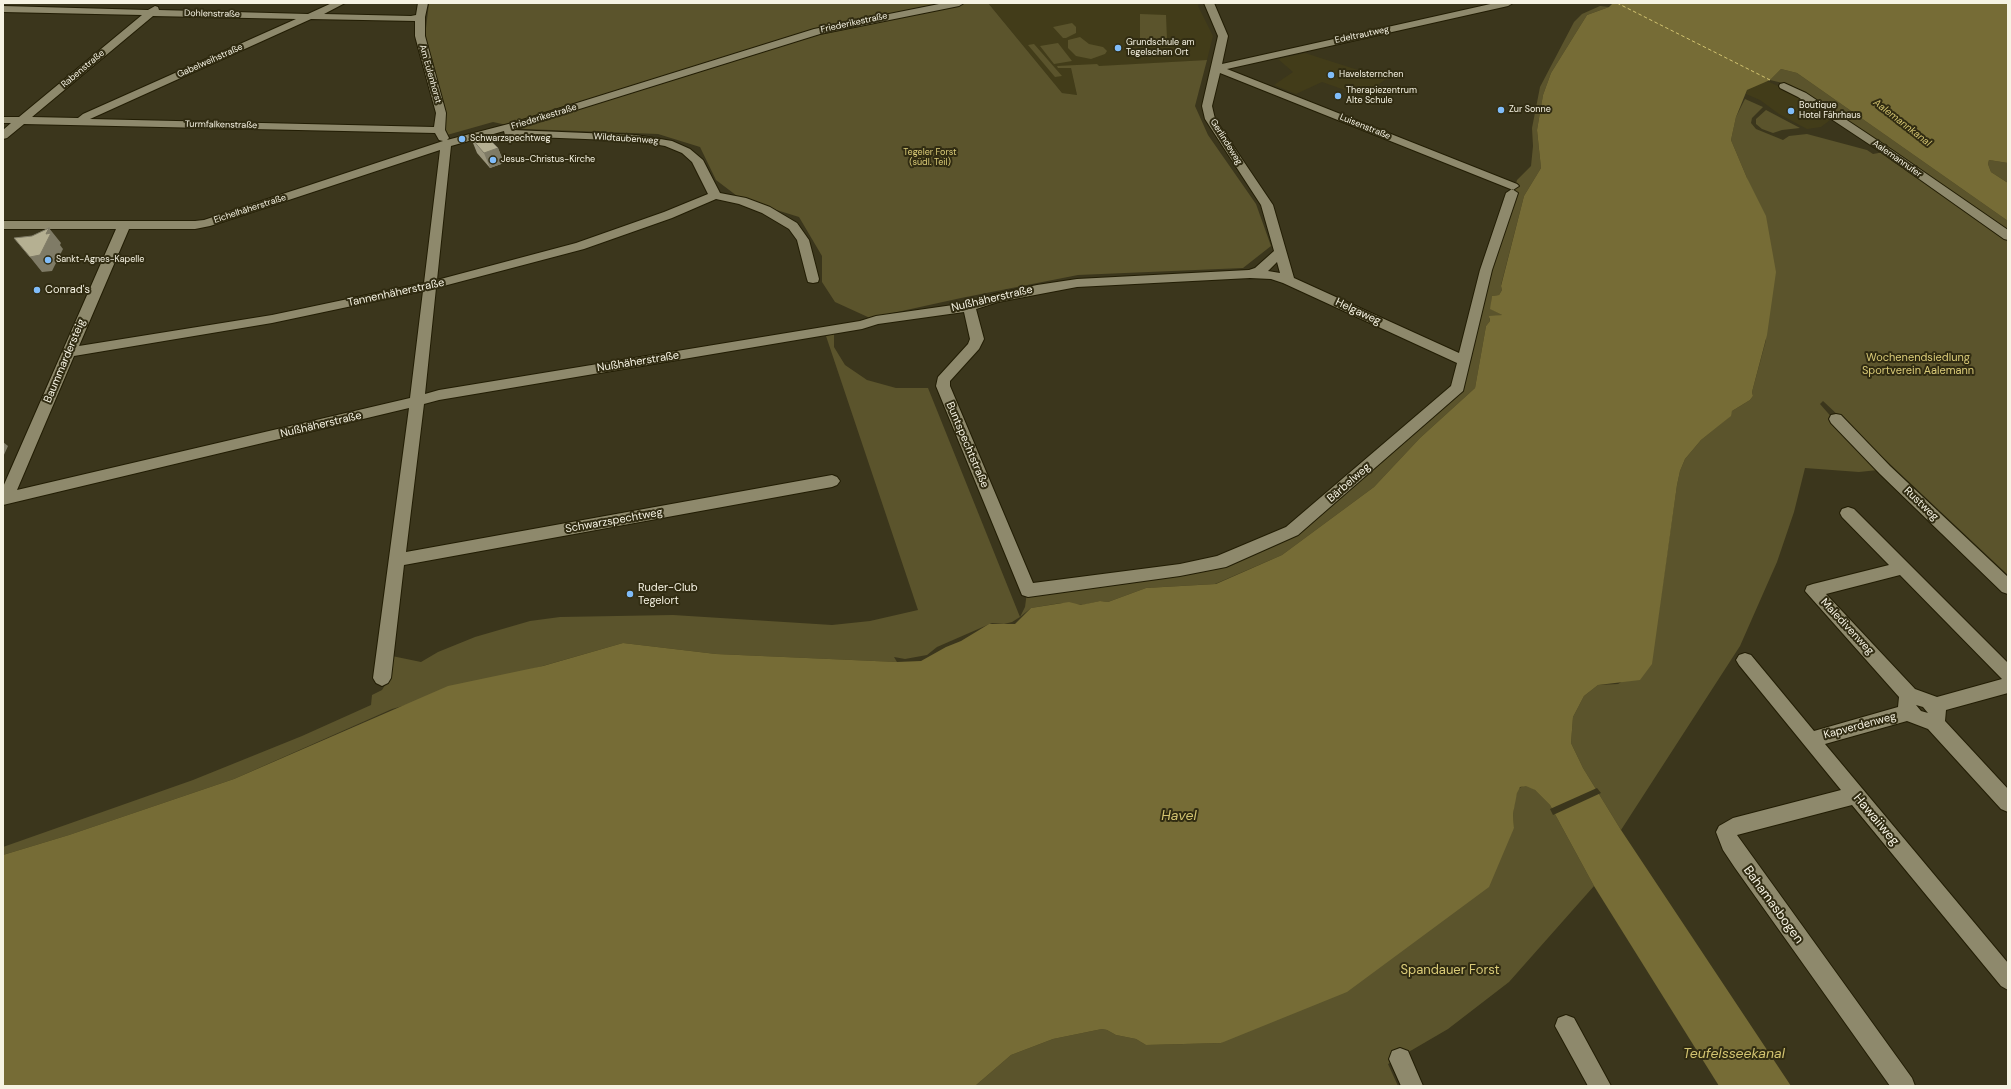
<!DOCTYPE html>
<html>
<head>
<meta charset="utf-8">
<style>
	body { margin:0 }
	#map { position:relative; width:2011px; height:1089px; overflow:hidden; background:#3b361c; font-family:"DM Sans",sans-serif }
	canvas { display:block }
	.frame { position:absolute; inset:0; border:4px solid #f6f3e3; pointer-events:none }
</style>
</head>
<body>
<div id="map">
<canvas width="2011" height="1089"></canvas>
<div class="frame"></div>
</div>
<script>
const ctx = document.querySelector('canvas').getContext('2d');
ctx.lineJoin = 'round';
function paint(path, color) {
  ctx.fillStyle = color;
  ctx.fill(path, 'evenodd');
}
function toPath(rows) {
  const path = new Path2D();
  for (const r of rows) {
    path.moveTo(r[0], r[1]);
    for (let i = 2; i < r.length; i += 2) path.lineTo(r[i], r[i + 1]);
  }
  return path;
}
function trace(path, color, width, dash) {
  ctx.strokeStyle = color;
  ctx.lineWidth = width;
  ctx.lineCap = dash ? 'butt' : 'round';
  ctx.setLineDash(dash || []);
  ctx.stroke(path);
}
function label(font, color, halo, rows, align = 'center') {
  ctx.font = font + ' "DM Sans",sans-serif';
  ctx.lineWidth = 4;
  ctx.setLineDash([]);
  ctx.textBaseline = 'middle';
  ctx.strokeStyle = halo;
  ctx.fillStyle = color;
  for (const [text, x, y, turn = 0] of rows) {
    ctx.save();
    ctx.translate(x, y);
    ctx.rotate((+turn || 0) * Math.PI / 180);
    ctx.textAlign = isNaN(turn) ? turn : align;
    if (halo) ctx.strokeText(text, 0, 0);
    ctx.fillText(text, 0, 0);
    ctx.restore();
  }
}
paint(toPath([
	[994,3,1199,3,1198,6,1213,36,1207,60,1071,68,1077,95,1062,93,989,4],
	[1305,53,1386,79,1362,96,1322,82,1296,94,1274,85,1293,72,1278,59],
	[1767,81,1789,91,1834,117,1821,127,1807,129,1779,114,1760,100,1746,94,1747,90]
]), '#423c19');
paint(toPath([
	[429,3,988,3,1062,93,1077,95,1071,68,1058,68,1057,66,1097,64,1099,66,1207,60,1195,106,1208,135,1256,204,1271,246,1243,268,1078,275,961,298,870,318,835,302,822,282,822,256,799,217,741,199,716,180,700,147,658,134,525,129,493,122,447,135,425,49,426,28],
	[1600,6,1609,7,1587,15,1551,73,1543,95,1537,130,1541,168,1524,196,1501,285,1502,290,1499,295,1492,296,1491,309,1502,315,1489,318,1490,321,1486,326,1475,388,1420,438,1374,487,1282,555,1215,584,1146,588,1108,602,1100,601,1083,605,1061,603,1031,608,1020,617,1012,622,1004,624,992,623,937,647,927,655,905,659,894,657,897,662,716,654,623,643,392,709,234,779,69,835,3,855,3,847,193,780,302,736,371,705,372,695,382,690,387,682,392,656,421,662,438,652,475,637,530,621,560,617,673,615,832,625,870,621,918,610,826,336,834,334,834,347,845,365,867,380,896,388,928,388,1020,617,1025,607,1027,592,1146,577,1271,546,1460,389,1488,276,1517,180,1531,166,1533,146,1532,128,1540,87,1574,22,1582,14],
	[1140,14,1166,15,1167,40,1140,40],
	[1072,23,1076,27,1076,33,1066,38,1063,38,1053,27],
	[1080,37,1089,44,1103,47,1107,51,1105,54,1091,59,1076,56,1068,48,1068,40],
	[1058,43,1072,61,1054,64,1040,46],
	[1034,44,1062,76,1055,77,1028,45],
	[1781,69,1797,73,2008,221,2008,236,1791,85,1770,80],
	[1745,99,1763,107,1752,118,1751,123,1756,129,1783,140,1789,136,1807,134,1867,150,1873,154,1884,152,2008,240,2008,575,1823,401,1820,404,1878,470,1859,472,1805,468,1794,512,1777,562,1740,646,1621,830,1583,768,1571,743,1573,717,1584,696,1598,685,1618,684,1651,664,1677,485,1680,471,1685,459,1701,440,1728,418,1732,411,1750,400,1753,396,1752,392,1766,340,1747,178,1731,140,1736,117],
	[1766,110,1800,128,1782,130,1773,133,1762,129,1756,124,1756,119],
	[1989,160,2008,163,2008,183,1991,172,1988,164],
	[1523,786,1529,786,1535,790,1550,805,1594,886,1509,982,1448,1029,1388,1064,1398,1086,975,1086,1011,1055,1053,1039,1102,1029,1107,1030,1116,1035,1136,1039,1146,1045,1221,1043,1514,828,1513,814,1515,799,1518,789]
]), '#5b542c');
paint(toPath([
	[1613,3,2008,3,2008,163,1989,160,1988,164,1991,172,2008,183,2008,221,1797,73,1781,69,1770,80,1747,90,1736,117,1731,140,1747,178,1766,216,1776,272,1767,335,1752,392,1753,396,1750,400,1732,411,1731,416,1701,440,1685,459,1680,471,1677,485,1652,664,1640,680,1598,685,1584,696,1573,717,1571,743,1583,768,1621,830,1791,1086,1719,1086,1594,886,1550,805,1535,790,1526,786,1520,787,1517,793,1513,814,1514,828,1489,887,1347,992,1221,1043,1146,1045,1136,1039,1116,1035,1107,1030,1102,1029,1053,1039,1011,1055,975,1086,3,1086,3,855,69,835,234,779,448,686,543,666,623,643,716,654,897,662,921,661,946,647,961,641,989,624,1015,624,1031,608,1069,602,1081,605,1100,601,1108,602,1146,588,1216,584,1282,555,1374,487,1420,438,1475,388,1486,326,1490,321,1489,316,1502,315,1490,309,1492,296,1499,295,1502,290,1501,286,1524,196,1541,168,1537,130,1543,95,1551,73,1587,15,1609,7]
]), '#766c36');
paint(toPath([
	[1597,788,1601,793,1553,815,1550,809]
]), '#3b361c');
trace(toPath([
	[1617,3,1770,80]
]), '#d2c370', 1, [3.5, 2.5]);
const minor = toPath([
	[332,3,345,3,324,14,411,16,416,15,418,3,428,3,425,17,425,36,446,113,445,130,449,138,447,140,516,122,814,29,944,3,964,3,959,6,820,34,512,130,636,135,672,141,690,149,703,160,720,193,746,198,770,207,797,223,809,240,819,279,818,282,813,283,808,282,807,279,797,240,789,229,762,213,739,204,716,199,672,218,584,249,436,288,425,394,439,390,860,321,876,316,967,303,995,294,1037,285,1077,279,1249,270,1255,268,1274,251,1261,205,1205,119,1202,106,1218,36,1204,3,1214,3,1228,36,1222,64,1495,3,1513,3,1508,6,1227,69,1517,184,1519,186,1513,190,1220,73,1212,106,1215,119,1273,205,1294,278,1459,353,1480,270,1506,193,1512,189,1518,193,1492,270,1463,391,1298,535,1226,567,1180,576,1028,597,1022,595,936,386,938,377,968,344,970,339,964,312,878,324,862,329,439,400,424,404,406,552,832,475,837,477,840,481,837,485,832,487,404,565,391,678,388,683,382,686,376,683,373,678,409,408,3,505,3,487,116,229,3,229,3,221,195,221,204,220,443,141,439,140,435,133,24,124,7,138,3,139,3,130,11,123,3,123,3,117,19,117,142,15,3,12,3,6,148,10,155,6,158,7,159,10,308,14,332,3],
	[153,16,296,19,83,114,78,118,32,117,153,16],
	[311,19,415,21,415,36,436,113,434,127,90,119,311,19],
	[504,131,505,135,509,136,636,141,665,146,682,153,692,162,708,194,664,212,576,243,437,280,451,146,504,131],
	[440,150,424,283,272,315,79,346,129,229,195,229,210,226,440,150],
	[1277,262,1280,273,1268,271,1277,262],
	[1250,278,1271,279,1283,283,1457,363,1451,386,1286,527,1217,556,1180,564,1033,583,950,386,950,381,979,349,984,339,976,309,998,302,1077,287,1250,278],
	[423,291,410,398,17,490,74,356,272,323,423,291],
	[1784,83,1806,93,1892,150,2008,230,2008,240,2004,239,1884,154,1798,97,1780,88,1779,86,1780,84,1784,83],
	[1836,414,1841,415,1890,466,2008,577,2008,594,2002,592,1880,474,1831,423,1829,419,1831,415,1836,414],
	[1848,507,1854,509,2008,663,2008,693,1946,710,1945,721,2008,789,2008,812,2001,809,1928,729,1907,721,1825,744,2008,963,2008,990,2001,986,1852,805,1737,835,1912,1078,1915,1086,1890,1086,1735,868,1723,850,1716,832,1719,826,1733,818,1841,790,1739,665,1736,660,1739,655,1745,653,1751,655,1814,731,1898,707,1899,697,1805,591,1807,586,1813,584,1889,565,1842,517,1840,513,1842,509,1848,507],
	[1900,575,2002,679,1937,697,1915,689,1826,594,1900,575],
	[1916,705,1923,707,1928,713,1921,711,1916,705],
	[1566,1015,1574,1018,1611,1086,1588,1086,1555,1026,1558,1018,1566,1015],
	[1400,1048,1408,1051,1423,1086,1401,1086,1389,1059,1392,1051,1400,1048]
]);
trace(minor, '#221d04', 2);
paint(minor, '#8e896c');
paint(toPath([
	[471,138,498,148,504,163,490,168,477,153]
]), '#9c977e');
paint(toPath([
	[498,148,504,163,490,168,484,153],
	[49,228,61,243,60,245,63,249,52,271,42,272,30,257,46,234],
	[3,442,8,446,3,457]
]), '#7f7b66');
const building = toPath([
	[484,134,498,148,484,153,471,138,484,134],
	[49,228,46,234,51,233,40,255,30,257,14,238,32,236,49,228]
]);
paint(building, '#b5b092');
trace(building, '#7f7b66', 1);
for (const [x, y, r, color] of [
	[1118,48,4,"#80bdfa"],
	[1331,75,4,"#80bdfa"],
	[1338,96,4,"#80bdfa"],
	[1501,110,4,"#80bdfa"],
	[1791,111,4,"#80bdfa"],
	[462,139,4,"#80bdfa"],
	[493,160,4,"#80bdfa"],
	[48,260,4,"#80bdfa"],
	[37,290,4,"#80bdfa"],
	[630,594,4,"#80bdfa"]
]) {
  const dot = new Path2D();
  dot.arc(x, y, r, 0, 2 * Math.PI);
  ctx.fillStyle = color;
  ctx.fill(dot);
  trace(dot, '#312c12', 1.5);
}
label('9px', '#f6f3e3', '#312c12', [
	["Dohlenstraße",212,14,1],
	["Friederikestraße",854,23,-12],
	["Edeltrautweg",1362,35,-12],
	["Gabelweihstraße",210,61,-24],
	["Rabenstraße",83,69,-40],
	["Am Eulenhorst",430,74,74],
	["Friederikestraße",544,117,-17],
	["Turmfalkenstraße",221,125,1],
	["Luisenstraße",1365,127,22],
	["Wildtaubenweg",626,139,4],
	["Gerlindeweg",1226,142,58],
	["Aalemannufer",1897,159,35],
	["Eichelhäherstraße",250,209,-18]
]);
label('9px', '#f6f3e3', '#312c12', [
	["Grundschule am",1126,43],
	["Tegelschen Ort",1126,53],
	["Havelsternchen",1339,75],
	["Therapiezentrum",1346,91],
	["Alte Schule",1346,101],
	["Boutique",1799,106],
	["Hotel Fährhaus",1799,116],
	["Zur Sonne",1509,110],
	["Schwarzspechtweg",470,139],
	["Jesus-Christus-Kirche",501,160],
	["Sankt-Agnes-Kapelle",56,260]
], 'left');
label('9px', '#dacb78', '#312c12', [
	["Tegeler Forst",930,153],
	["(südl. Teil)",930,163]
]);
label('italic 10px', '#d2c370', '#312c12', [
	["Aalemannkanal",1902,123,38]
]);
label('11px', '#f6f3e3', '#312c12', [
	["Conrad's",45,290],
	["Ruder-Club",638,588],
	["Tegelort",638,601]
], 'left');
label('11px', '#f6f3e3', '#312c12', [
	["Tannenhäherstraße",396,293,-12],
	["Nußhäherstraße",992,299,-13],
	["Helgaweg",1358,312,25],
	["Baummardersteig",65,361,-67],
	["Nußhäherstraße",638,362,-9],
	["Nußhäherstraße",321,425,-13],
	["Buntspechtstraße",967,445,67],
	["Bärbelweg",1349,483,-41],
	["Rustweg",1921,504,44],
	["Schwarzspechtweg",614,521,-10],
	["Maledivenweg",1847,627,47],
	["Kapverdenweg",1860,726,-15]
]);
label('11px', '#dacb78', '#312c12', [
	["Wochenendsiedlung",1918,358],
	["Sportverein Aalemann",1918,371]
]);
label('13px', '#f6f3e3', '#312c12', [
	["Hawaiiweg",1876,820,50],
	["Bahamasbogen",1773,905,54]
]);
label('13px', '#dacb78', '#312c12', [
	["Spandauer Forst",1450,971]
]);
label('italic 14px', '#d2c370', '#312c12', [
	["Havel",1179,816],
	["Teufelsseekanal",1734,1054]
]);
</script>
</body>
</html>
